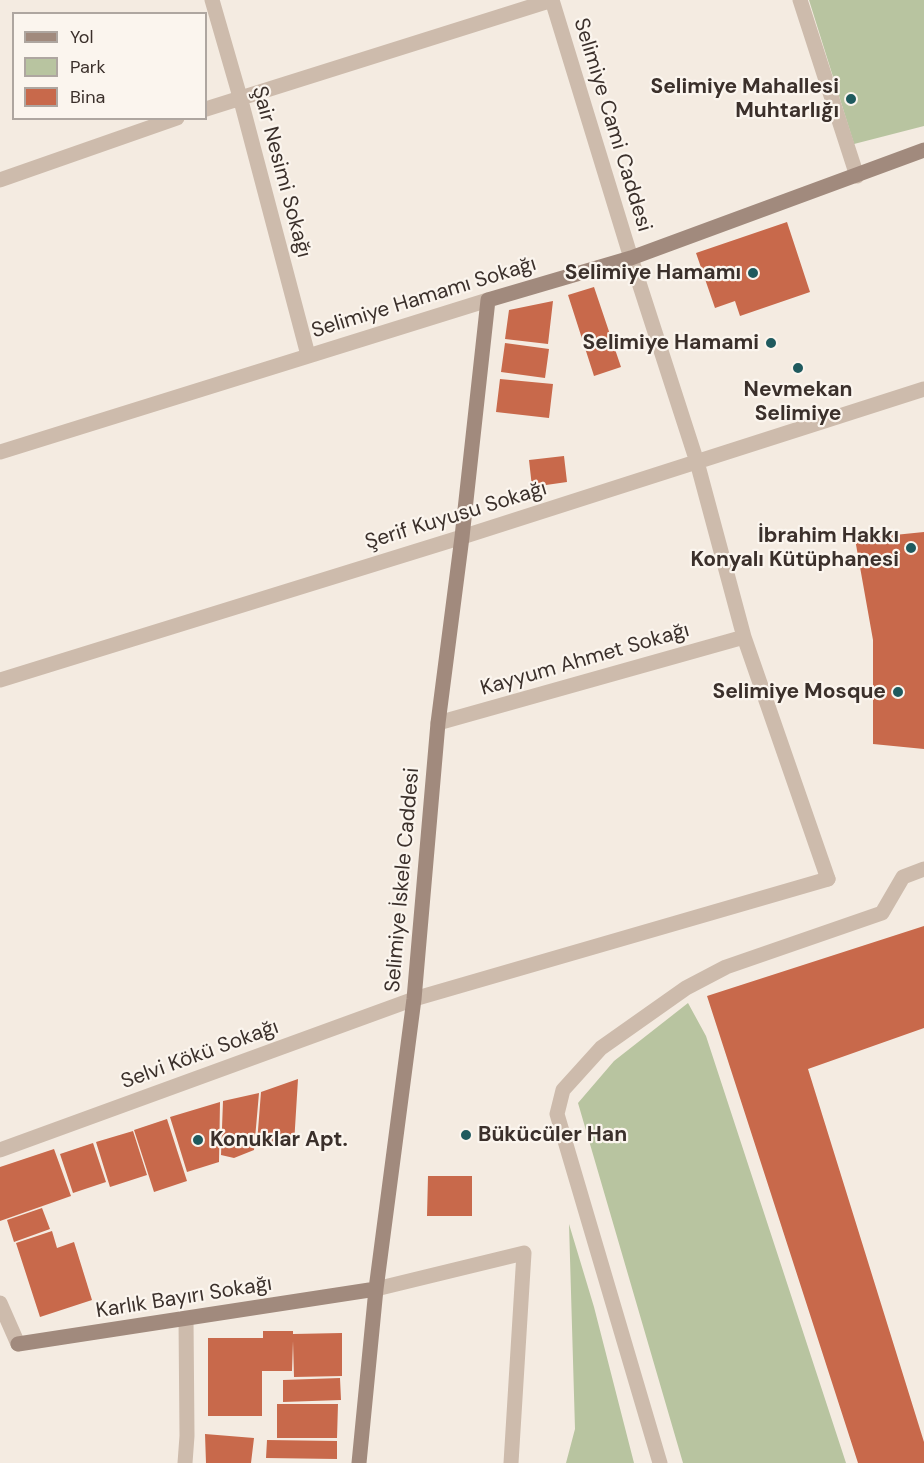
<!DOCTYPE html>
<html>
<head>
<meta charset="utf-8">
<style>
	body { margin:0 }
	#map { position:relative; width:924px; height:1463px; overflow:hidden; background:#f4ebe1; font-family:"DM Sans",sans-serif }
	canvas { display:block }
	.legend { position:absolute; left:12px; top:12px; width:195px; height:108px; box-sizing:border-box; background:#fbf5ee; border:2px solid #aea6a0; margin:0; padding:8px 10px; list-style:none; font-size:18px; color:#3b302b }
	.legend li { display:flex; align-items:center; gap:12px; height:30px }
	.legend b { width:30px; border:2px solid #aea6a0 }
</style>
</head>
<body>
<div id="map">
<canvas width="924" height="1463"></canvas>
<ul class="legend">
<li><b style="height:8px;background:#a18a7d"></b>Yol</li>
<li><b style="height:16px;background:#b8c4a0"></b>Park</li>
<li><b style="height:16px;background:#c8694b"></b>Bina</li>
</ul>
</div>
<script>
const ctx = document.querySelector('canvas').getContext('2d');
ctx.lineJoin = 'round';
function paint(path, color) {
  ctx.fillStyle = color;
  ctx.fill(path, 'evenodd');
}
function toPath(rows) {
  const path = new Path2D();
  for (const r of rows) {
    path.moveTo(r[0], r[1]);
    for (let i = 2; i < r.length; i += 2) path.lineTo(r[i], r[i + 1]);
  }
  return path;
}
function trace(path, color, width, dash) {
  ctx.strokeStyle = color;
  ctx.lineWidth = width;
  ctx.lineCap = dash ? 'butt' : 'round';
  ctx.setLineDash(dash || []);
  ctx.stroke(path);
}
function label(font, color, halo, rows, align = 'center') {
  ctx.font = font + ' "DM Sans",sans-serif';
  ctx.lineWidth = 4.5;
  ctx.setLineDash([]);
  ctx.textBaseline = 'middle';
  ctx.strokeStyle = halo;
  ctx.fillStyle = color;
  for (const [text, x, y, turn = 0] of rows) {
    ctx.save();
    ctx.translate(x, y);
    ctx.rotate((+turn || 0) * Math.PI / 180);
    ctx.textAlign = isNaN(turn) ? turn : align;
    if (halo) ctx.strokeText(text, 0, 0);
    ctx.fillText(text, 0, 0);
    ctx.restore();
  }
}
paint(toPath([
	[809,0,924,0,924,126,854,144],
	[688,1003,706,1036,846,1463,683,1463,578,1103,614,1061],
	[569,1224,594,1307,634,1463,566,1463,575,1429]
]), '#b8c4a0');
paint(toPath([
	[787,222,810,292,740,316,735,301,715,308,696,253],
	[594,287,621,367,594,376,568,295],
	[553,301,548,344,505,339,509,310],
	[505,343,549,349,545,378,501,372],
	[500,379,553,384,549,418,496,412],
	[564,456,567,482,532,487,529,460],
	[924,532,924,749,873,744,873,640,855,539],
	[924,926,924,1028,808,1069,924,1442,924,1463,858,1463,707,996],
	[298,1079,294,1144,257,1143,261,1092],
	[259,1093,254,1150,234,1158,221,1155,223,1101],
	[220,1102,219,1162,187,1172,170,1117],
	[167,1119,187,1181,154,1192,134,1130],
	[133,1131,147,1175,110,1187,96,1142],
	[93,1143,106,1182,73,1193,60,1154],
	[54,1149,71,1196,0,1221,0,1167],
	[428,1176,472,1176,472,1216,427,1216],
	[42,1208,50,1229,14,1242,7,1220],
	[52,1231,57,1248,74,1242,92,1300,40,1317,16,1243],
	[263,1331,293,1331,293,1334,342,1333,342,1376,294,1377,293,1341,292,1371,262,1371,262,1416,208,1416,208,1338,263,1338],
	[340,1378,341,1400,283,1402,283,1380],
	[277,1404,338,1404,337,1438,277,1438],
	[205,1434,254,1438,251,1463,206,1463],
	[267,1440,337,1441,337,1459,266,1458]
]), '#c8694b');
trace(toPath([
	[414,999,828,879],
	[660,1463,557,1114,563,1090,601,1048,686,988,726,967,882,913,903,877,924,869]
]), '#cdbbac', 15);
trace(toPath([
	[212,0,240,97,308,355],
	[552,0,631,258,697,462,744,637,828,879],
	[800,0,857,176],
	[206,109,552,0],
	[0,180,177,118],
	[0,452,488,300],
	[0,680,462,537,924,389],
	[438,723,744,637],
	[0,1150,414,999],
	[376,1289,524,1253,511,1463],
	[0,1303,18,1344],
	[185,1463,187,1436,186,1319]
]), '#cdbbac', 15);
trace(toPath([
	[18,1344,376,1289],
	[359,1463,376,1289,414,999,438,723,462,537,488,300,631,258,924,150]
]), '#a18a7d', 15);
for (const [x, y, r, color] of [
	[851,99,6,"#1f5a5e"],
	[753,273,6,"#1f5a5e"],
	[771,343,6,"#1f5a5e"],
	[798,368,6,"#1f5a5e"],
	[911,548,6,"#1f5a5e"],
	[898,692,6,"#1f5a5e"],
	[466,1135,6,"#1f5a5e"],
	[198,1140,6,"#1f5a5e"]
]) {
  const dot = new Path2D();
  dot.arc(x, y, r, 0, 2 * Math.PI);
  ctx.fillStyle = color;
  ctx.fill(dot);
  trace(dot, '#fbf5ee', 2);
}
label('bold 21px', '#3b302b', '#fbf5ee', [
	["Selimiye Mahallesi",839,87],
	["Muhtarlığı",839,111],
	["Selimiye Hamamı",741,273],
	["Selimiye Hamami",759,343],
	["Nevmekan",798,390,"center"],
	["Selimiye",798,414,"center"],
	["İbrahim Hakkı",899,536],
	["Konyalı Kütüphanesi",899,560],
	["Selimiye Mosque",886,692],
	["Bükücüler Han",478,1135,"left"],
	["Konuklar Apt.",210,1140,"left"]
], 'right');
label('21px', '#3b302b', '#fbf5ee', [
	["Selimiye Cami Caddesi",612,125,73],
	["Şair Nesimi Sokağı",281,172,75],
	["Selimiye Hamamı Sokağı",424,298,-17],
	["Şerif Kuyusu Sokağı",456,516,-17],
	["Kayyum Ahmet Sokağı",585,660,-16],
	["Selimiye İskele Caddesi",403,880,-85],
	["Selvi Kökü Sokağı",200,1055,-20],
	["Karlık Bayırı Sokağı",184,1298,-9]
]);
</script>
</body>
</html>
